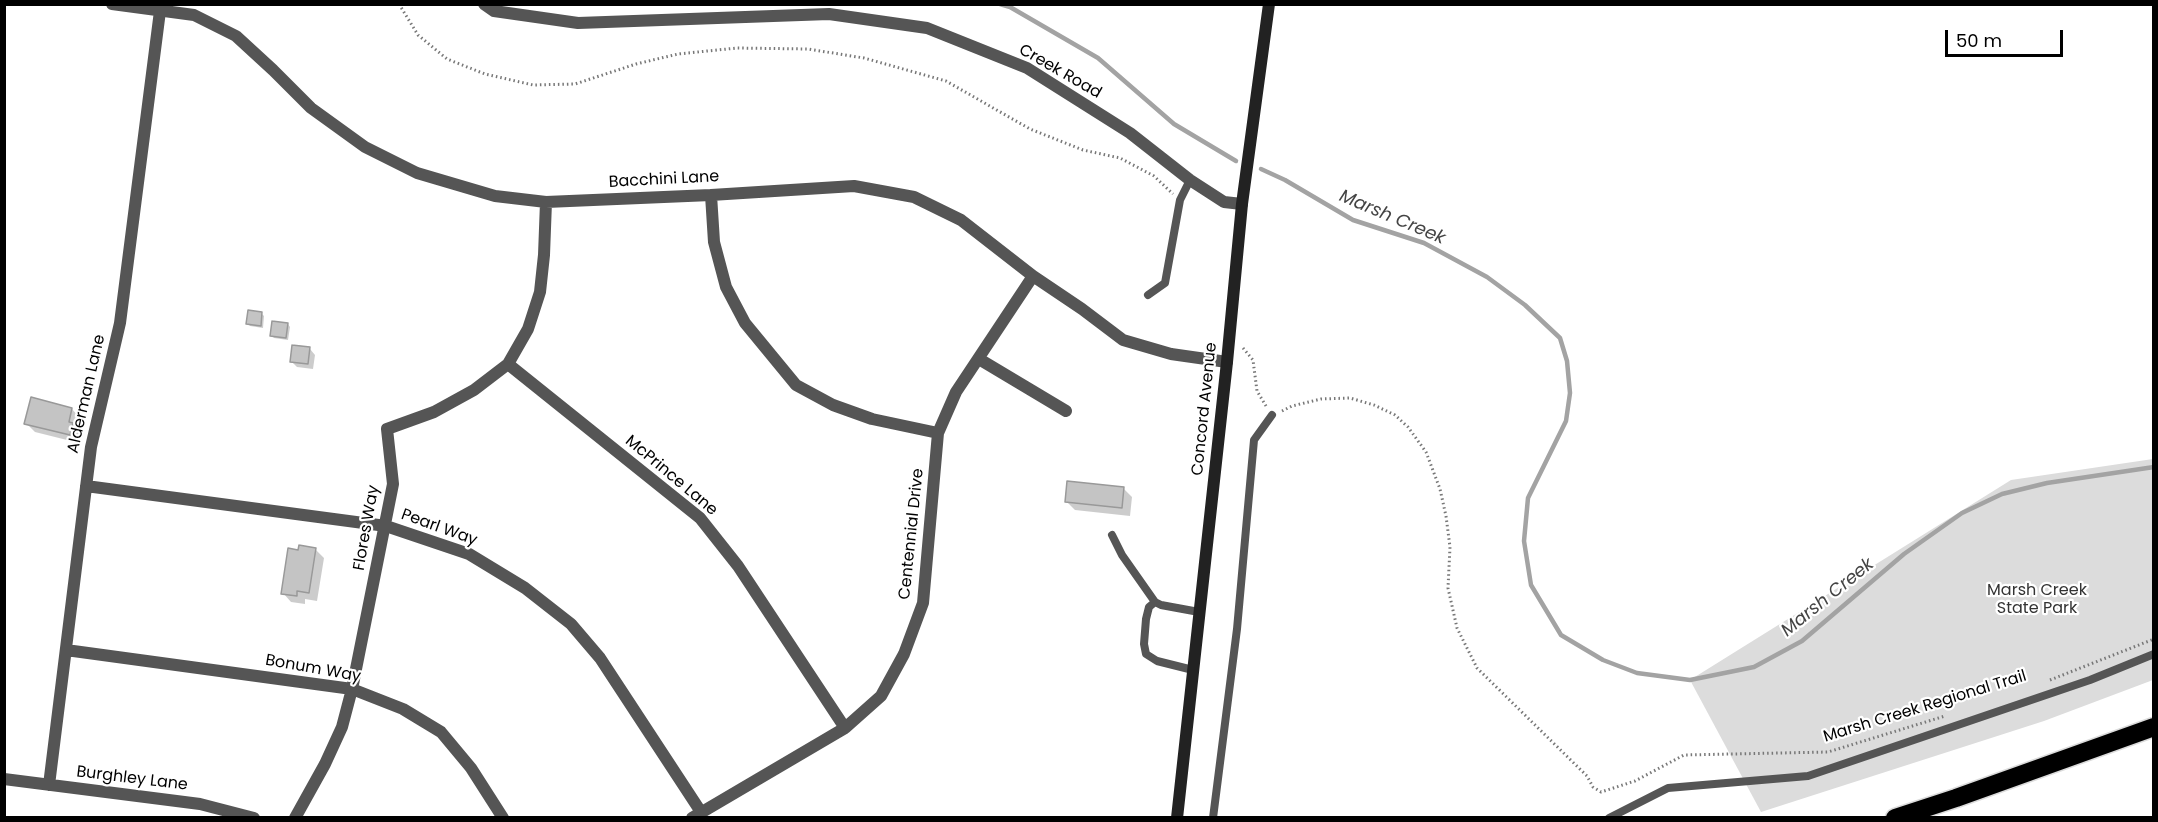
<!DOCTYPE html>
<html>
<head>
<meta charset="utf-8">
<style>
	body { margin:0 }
	#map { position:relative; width:2158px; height:822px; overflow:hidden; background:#fff; font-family:Poppins,sans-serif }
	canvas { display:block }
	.frame { position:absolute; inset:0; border:6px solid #000; pointer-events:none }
	.scale { position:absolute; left:1945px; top:30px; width:118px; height:27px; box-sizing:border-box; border:3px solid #000; border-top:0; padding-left:8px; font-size:18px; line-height:21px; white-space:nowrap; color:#000; -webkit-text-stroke:4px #fff; paint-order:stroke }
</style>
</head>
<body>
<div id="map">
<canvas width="2158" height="822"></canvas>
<div class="frame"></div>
<div class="scale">50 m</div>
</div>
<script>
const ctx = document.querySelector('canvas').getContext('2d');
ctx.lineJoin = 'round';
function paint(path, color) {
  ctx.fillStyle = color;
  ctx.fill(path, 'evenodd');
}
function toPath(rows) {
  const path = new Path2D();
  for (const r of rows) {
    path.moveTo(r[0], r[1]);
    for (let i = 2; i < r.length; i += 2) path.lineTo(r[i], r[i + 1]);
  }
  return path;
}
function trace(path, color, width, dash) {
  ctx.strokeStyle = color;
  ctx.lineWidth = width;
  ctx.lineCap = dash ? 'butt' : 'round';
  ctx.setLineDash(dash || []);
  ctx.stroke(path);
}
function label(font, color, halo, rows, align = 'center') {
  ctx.font = font + ' Poppins,sans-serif';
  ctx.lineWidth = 4.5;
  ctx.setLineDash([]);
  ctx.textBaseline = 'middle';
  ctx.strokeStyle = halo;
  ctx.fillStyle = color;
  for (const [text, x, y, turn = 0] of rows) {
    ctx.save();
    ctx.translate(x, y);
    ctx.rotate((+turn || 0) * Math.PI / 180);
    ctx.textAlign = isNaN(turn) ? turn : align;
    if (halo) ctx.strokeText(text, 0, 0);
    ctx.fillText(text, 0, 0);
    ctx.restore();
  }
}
paint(toPath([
	[2153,459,2153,680,2044,721,1761,812,1690,680,2011,480]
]), '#dcdcdc');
paint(toPath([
	[262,314,264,316,263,328,250,326,248,324],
	[288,324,290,327,288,340,274,338,272,336],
	[310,349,315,355,313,369,297,367,292,362],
	[72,409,80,418,77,430,81,433,79,443,35,432,26,423],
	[1123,488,1132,497,1130,516,1075,510,1066,501],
	[315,549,324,558,317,601,305,599,305,604,291,602,283,593,299,552]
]), '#0003');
trace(toPath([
	[1000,4,1010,7,1098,58,1174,124,1236,161],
	[1261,169,1285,180,1353,220,1424,243,1487,277,1525,305,1560,338,1567,361,1570,393,1566,421,1528,498,1524,541,1531,585,1561,635,1603,660,1637,673,1690,680,1754,667,1802,641,1904,554,1962,513,2002,494,2047,483,2154,467]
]), '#a3a3a3', 4.5);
const building = toPath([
	[248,310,262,312,261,326,246,324,248,310],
	[272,321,288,323,286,338,270,336,272,321],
	[292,345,310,347,308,364,290,362,292,345],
	[31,397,72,408,69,422,73,423,70,435,24,424,31,397],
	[1067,481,1124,487,1122,508,1065,502,1067,481],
	[299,545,316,548,309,593,297,591,297,596,281,594,288,548,298,550,299,545]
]);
paint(building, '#c4c4c4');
trace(building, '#999', 1.5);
const highway = toPath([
	[1895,818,1956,798,2154,727]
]);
trace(highway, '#dbdbdb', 21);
trace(toPath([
	[399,4,418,35,447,59,485,74,533,85,575,84,636,64,678,54,737,48,808,49,864,58,946,81,1030,129,1083,150,1120,158,1154,176,1173,194],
	[1243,348,1253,360,1257,391,1266,406],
	[1282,411,1292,406,1321,399,1350,398,1374,405,1395,415,1408,427,1426,452,1440,489,1446,516,1450,547,1448,588,1457,628,1477,668,1587,776,1593,787,1601,792,1635,781,1684,755,1828,752,1945,716],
	[2050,680,2154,639]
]), '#777', 3, [1.5, 3]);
trace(toPath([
	[1148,295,1165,283,1180,200,1190,180],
	[1112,535,1122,555,1155,602,1161,605,1199,612],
	[1155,602,1149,607,1146,619,1144,644,1146,654,1157,661,1193,670],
	[1213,818,1237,629,1254,440,1272,415],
	[1609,818,1668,788,1808,776,2090,680,2154,654]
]), '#555', 8);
trace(toPath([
	[112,4,194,15,236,36,273,70,311,108,365,147,417,173,495,196,546,202,711,195,854,186,914,197,961,220,1033,276,1082,309,1123,340,1171,354,1227,362],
	[484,4,494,11,578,23,829,14,927,28,1027,68,1130,133,1190,180,1224,202,1242,204],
	[711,195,714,242,726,287,745,323,796,385,833,405,872,419,938,433],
	[979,359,1066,411],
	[508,364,700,518,738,566,845,728],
	[86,486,386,526,469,554,525,588,571,624,600,658,701,812],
	[66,650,352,689,403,709,441,732,471,768,503,818],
	[4,779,200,804,254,818],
	[49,785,91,447,120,323,160,11],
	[295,818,325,764,342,727,352,689,393,484,387,429,434,412,474,390,508,364,528,329,540,292,544,255,546,202],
	[692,818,845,728,881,696,904,654,923,603,938,433,956,392,1033,276]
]), '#555', 12);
trace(toPath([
	[1177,818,1227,362,1242,204,1269,4]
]), '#222', 12);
trace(highway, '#000', 18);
label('16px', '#000', '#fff', [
	["Creek Road",1060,72,30],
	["Bacchini Lane",664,180,-3],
	["Alderman Lane",87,394,-77],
	["Concord Avenue",1205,409,-84],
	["McPrince Lane",671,476,40],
	["Flores Way",367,528,-80],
	["Pearl Way",439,528,20],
	["Centennial Drive",912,534,-84],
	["Bonum Way",313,669,10],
	["Marsh Creek Regional Trail",1925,707,-17],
	["Burghley Lane",132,779,7]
]);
label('16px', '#333', '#fff', [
	["Marsh Creek",2037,591],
	["State Park",2037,609]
]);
label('italic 18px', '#444', '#fff', [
	["Marsh Creek",1392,218,23],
	["Marsh Creek",1828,598,-39]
]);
</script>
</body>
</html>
